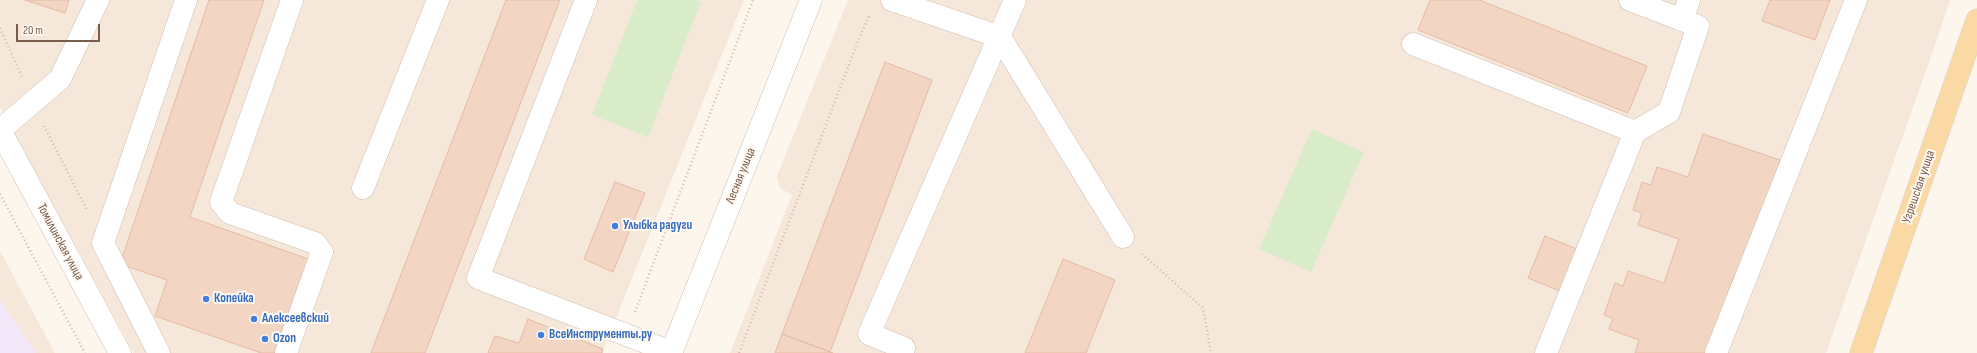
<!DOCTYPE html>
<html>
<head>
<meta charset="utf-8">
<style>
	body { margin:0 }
	#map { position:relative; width:1977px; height:353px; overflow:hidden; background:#fdf6ec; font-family:"Sofia Sans Condensed",sans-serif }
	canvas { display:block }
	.scale { position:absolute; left:16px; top:24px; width:84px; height:18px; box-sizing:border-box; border:2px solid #7a5c4d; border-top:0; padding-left:5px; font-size:12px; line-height:14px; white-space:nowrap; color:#7a5c4d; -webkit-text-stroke:3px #fffaf3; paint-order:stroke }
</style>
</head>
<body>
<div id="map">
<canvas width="1977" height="353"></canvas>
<div class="scale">20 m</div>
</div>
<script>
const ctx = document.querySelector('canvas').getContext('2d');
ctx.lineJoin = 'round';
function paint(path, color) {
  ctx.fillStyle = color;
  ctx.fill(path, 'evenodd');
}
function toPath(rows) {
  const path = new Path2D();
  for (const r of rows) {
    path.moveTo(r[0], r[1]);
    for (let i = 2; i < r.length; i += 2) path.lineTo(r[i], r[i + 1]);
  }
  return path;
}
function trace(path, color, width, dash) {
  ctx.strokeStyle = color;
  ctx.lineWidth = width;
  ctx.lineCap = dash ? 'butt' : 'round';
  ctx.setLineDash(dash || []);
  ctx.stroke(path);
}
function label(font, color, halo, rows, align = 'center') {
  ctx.font = font + ' "Sofia Sans Condensed",sans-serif';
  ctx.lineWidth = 4;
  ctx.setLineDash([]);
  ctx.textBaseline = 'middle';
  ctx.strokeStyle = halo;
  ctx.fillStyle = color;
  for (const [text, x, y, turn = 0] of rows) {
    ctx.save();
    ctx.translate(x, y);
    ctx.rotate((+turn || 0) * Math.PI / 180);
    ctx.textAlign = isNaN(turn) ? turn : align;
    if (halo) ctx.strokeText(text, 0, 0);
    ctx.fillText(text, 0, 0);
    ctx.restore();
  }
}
paint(toPath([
	[0,0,744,0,602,353,134,353,0,107],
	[848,0,1950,0,1934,48,1826,353,730,353,792,195,780,188,777,176],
	[0,251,55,353,0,353]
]), '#f5e8da');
paint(toPath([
	[0,300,36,353,0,353]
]), '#f3e8fa');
paint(toPath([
	[637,0,696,0,701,2,648,137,592,115],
	[1312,129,1364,152,1311,272,1259,249]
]), '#d8ecc9');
const building = toPath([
	[25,0,69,0,65,13,25,0],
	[209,0,264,0,190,217,308,259,274,353,261,353,155,316,167,280,120,264,209,0],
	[506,0,560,0,425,353,371,353,506,0],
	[1430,0,1479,0,1647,66,1628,113,1418,30,1430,0],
	[1770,0,1830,0,1815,40,1762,21,1770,0],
	[885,62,932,80,830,352,782,334,885,62],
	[1703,134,1780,160,1741,278,1734,275,1708,353,1635,353,1639,340,1609,329,1613,318,1604,315,1615,283,1623,286,1628,271,1664,283,1679,239,1638,225,1642,213,1633,210,1642,182,1651,185,1657,167,1688,177,1703,134],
	[615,182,645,193,613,272,584,259,615,182],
	[1545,236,1577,249,1560,291,1528,278,1545,236],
	[1063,259,1115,280,1086,353,1025,353,1063,259],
	[528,319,603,349,602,353,488,353,495,336,519,343,528,319],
	[782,334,830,352,833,353,775,353,782,334]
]);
paint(building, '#f3d5c3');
trace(building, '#e6bba3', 1);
const minor = toPath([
	[586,0,478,278,671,352],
	[892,0,1000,37,1123,237],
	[1682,20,1689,0],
	[1413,44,1635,132],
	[0,130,120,353],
	[0,130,60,79,98,0],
	[363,188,438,0],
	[159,353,103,243,186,0],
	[286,353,322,252,315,243,230,213,221,202,292,0],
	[671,353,811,0],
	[902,353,904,348,869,334,1015,0],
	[1546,353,1635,132,1669,112,1698,26,1630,0],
	[1716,353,1856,0]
]);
const major = toPath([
	[1861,353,1977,20]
]);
trace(minor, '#d1beb0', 23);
trace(major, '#dad1cd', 23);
trace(toPath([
	[0,28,22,77],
	[44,126,87,210],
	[0,194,85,353],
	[1142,254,1203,308,1211,353],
	[635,312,753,0],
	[739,353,858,41,870,14]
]), '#d9b8a5', 2.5, [1, 3]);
trace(minor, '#fff', 22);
trace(major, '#fbd9a5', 22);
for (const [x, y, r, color] of [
	[615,226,4,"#3f7fe0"],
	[206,299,4,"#3f7fe0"],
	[254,319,4,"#3f7fe0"],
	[541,335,4,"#3f7fe0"],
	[265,339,4,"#3f7fe0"]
]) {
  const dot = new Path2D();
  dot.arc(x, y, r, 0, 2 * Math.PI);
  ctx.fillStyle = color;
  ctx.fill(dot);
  trace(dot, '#fffaf3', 1.5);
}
label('13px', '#7a5c4d', '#fffaf3', [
	["Лесная улица",741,176,-68],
	["Угрешская улица",1919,187,-71],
	["Томилинская улица",60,242,62]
]);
label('bold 13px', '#366cbe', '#fffaf3', [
	["Улыбка радуги",623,226],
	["Копейка",214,299],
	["Алексеевский",262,319],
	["ВсеИнструменты.ру",549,335],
	["Ozon",273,339]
], 'left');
</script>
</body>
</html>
